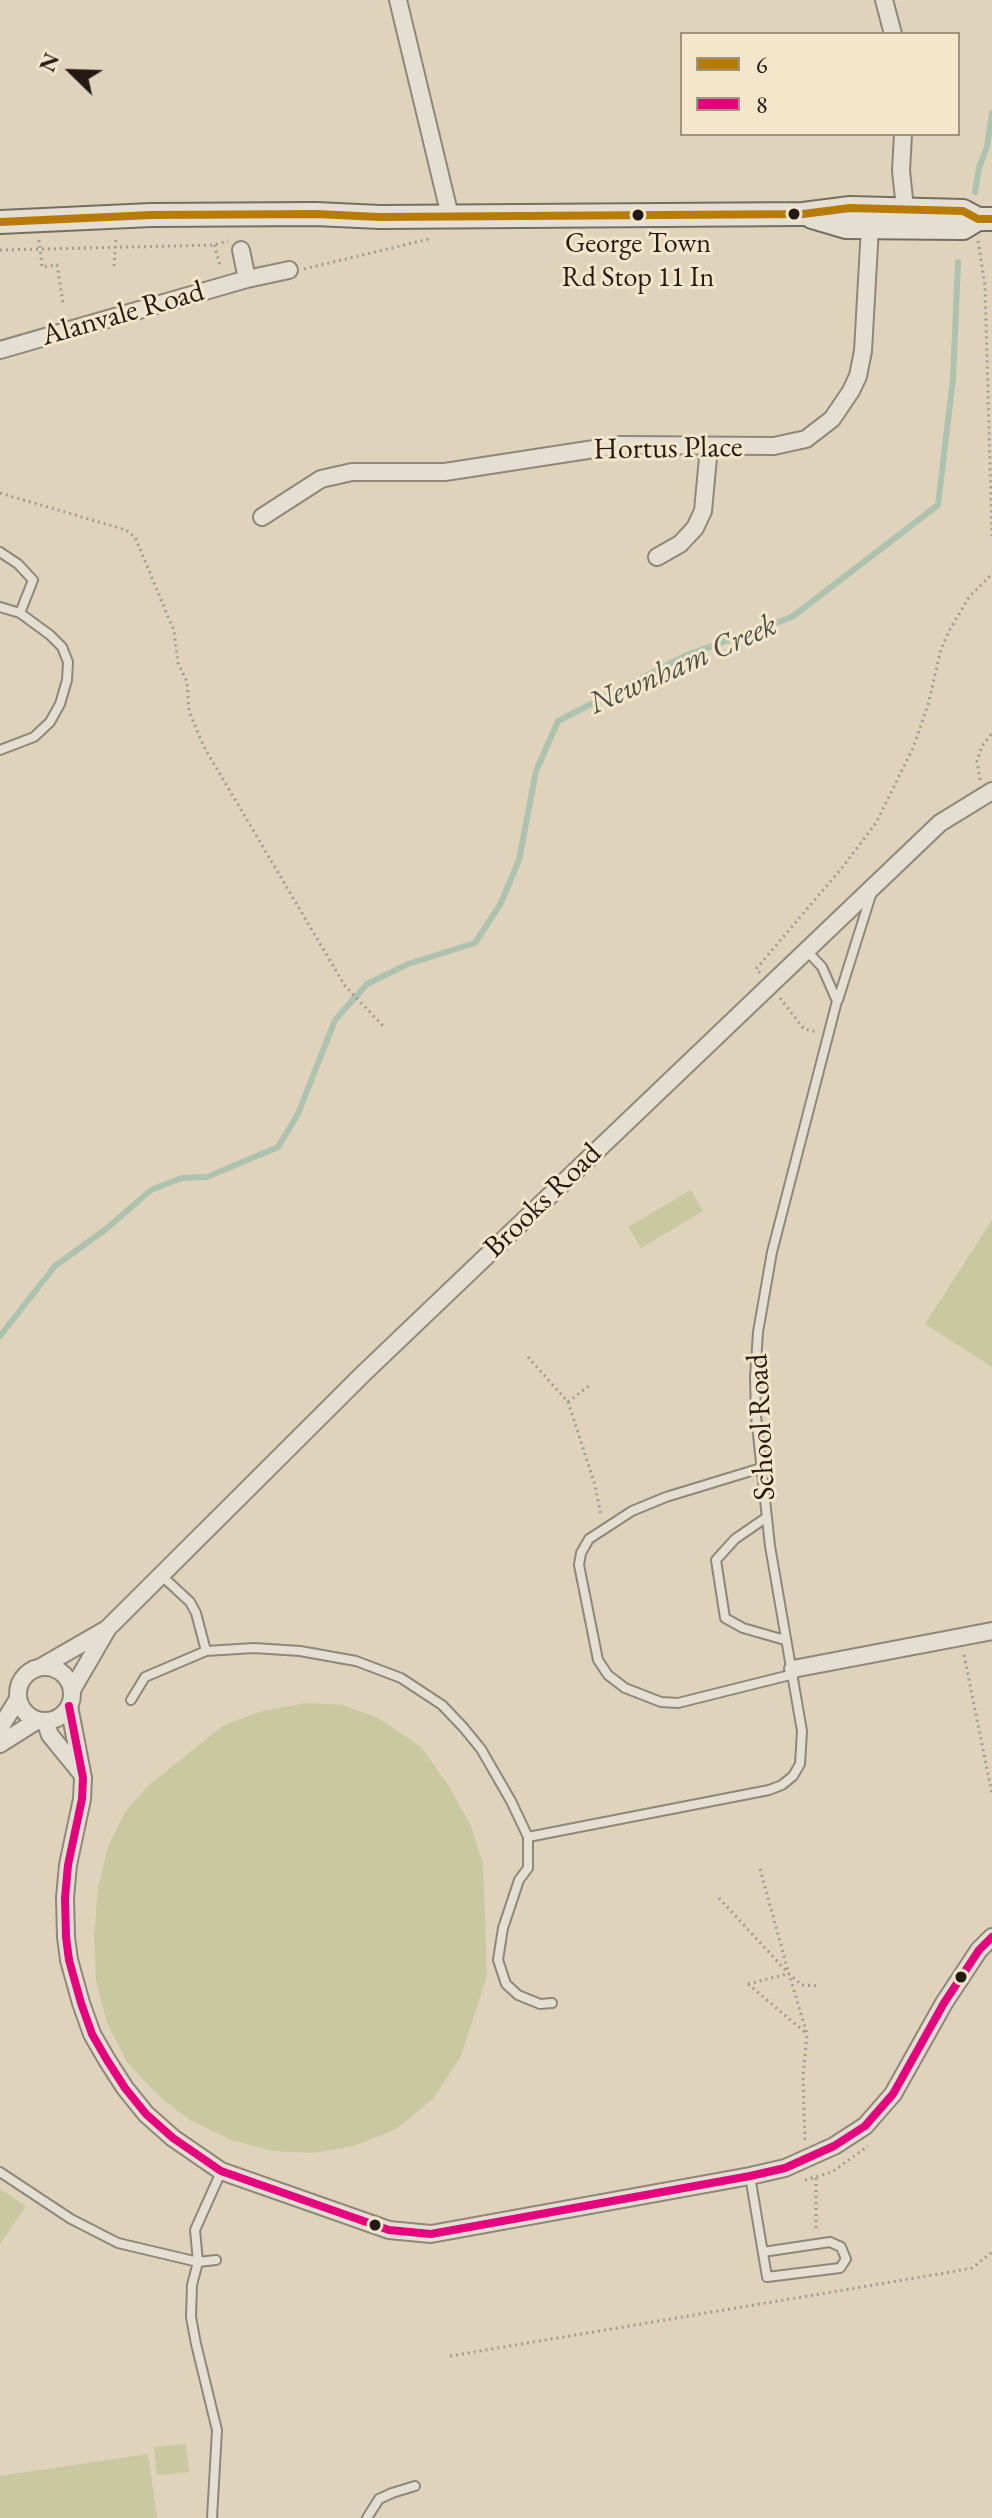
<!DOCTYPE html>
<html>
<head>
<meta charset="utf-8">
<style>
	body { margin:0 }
	#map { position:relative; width:992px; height:2518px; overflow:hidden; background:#dfd3bc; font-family:"EB Garamond",serif }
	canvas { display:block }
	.legend { position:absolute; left:680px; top:32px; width:280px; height:104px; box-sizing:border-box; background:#f3e6ca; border:2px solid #a09481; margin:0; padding:10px 14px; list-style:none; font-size:24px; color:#241913 }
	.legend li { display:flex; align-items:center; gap:16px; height:40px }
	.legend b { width:40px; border:2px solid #a09481 }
	.north { position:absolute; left:32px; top:32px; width:80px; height:80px; -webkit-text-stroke:6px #f3e6ca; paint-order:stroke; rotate:293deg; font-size:22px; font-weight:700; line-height:32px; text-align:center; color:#241913 }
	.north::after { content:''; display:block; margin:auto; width:28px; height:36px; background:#241913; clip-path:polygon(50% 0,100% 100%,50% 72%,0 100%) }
</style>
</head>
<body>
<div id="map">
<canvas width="992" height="2518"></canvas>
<ul class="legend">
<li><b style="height:10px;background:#b87c06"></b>6</li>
<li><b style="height:10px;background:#e5007d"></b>8</li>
</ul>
<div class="north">N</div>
</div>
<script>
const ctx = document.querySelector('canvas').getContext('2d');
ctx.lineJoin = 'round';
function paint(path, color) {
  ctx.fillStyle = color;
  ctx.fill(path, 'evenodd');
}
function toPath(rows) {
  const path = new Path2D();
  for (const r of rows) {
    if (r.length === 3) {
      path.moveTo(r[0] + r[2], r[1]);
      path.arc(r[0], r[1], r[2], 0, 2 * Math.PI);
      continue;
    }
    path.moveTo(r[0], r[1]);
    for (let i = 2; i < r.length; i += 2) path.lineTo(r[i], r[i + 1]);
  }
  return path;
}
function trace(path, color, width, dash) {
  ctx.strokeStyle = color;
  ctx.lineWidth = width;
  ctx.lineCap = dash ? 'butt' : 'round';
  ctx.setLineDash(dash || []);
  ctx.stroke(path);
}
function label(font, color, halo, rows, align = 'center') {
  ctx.font = font + ' "EB Garamond",serif';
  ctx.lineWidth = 6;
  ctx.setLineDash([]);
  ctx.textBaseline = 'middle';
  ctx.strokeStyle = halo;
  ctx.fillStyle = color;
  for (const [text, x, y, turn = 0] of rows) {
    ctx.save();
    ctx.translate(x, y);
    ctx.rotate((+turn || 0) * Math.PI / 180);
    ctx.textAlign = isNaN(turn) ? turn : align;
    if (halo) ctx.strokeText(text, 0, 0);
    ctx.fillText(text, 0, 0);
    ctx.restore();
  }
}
paint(toPath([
	[691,1190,703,1211,641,1248,628,1227],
	[992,1220,992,1367,925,1324],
	[306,1703,343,1705,378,1718,421,1747,449,1786,471,1826,483,1864,487,1976,461,2056,433,2099,396,2129,354,2146,314,2153,273,2151,231,2140,190,2120,159,2096,127,2062,107,2023,96,1980,94,1937,98,1888,108,1846,125,1812,148,1786,224,1725,262,1711],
	[0,2189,26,2206,0,2244],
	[186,2444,189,2472,157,2475,154,2447],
	[148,2454,157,2518,0,2518,0,2476]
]), '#cac8a0');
trace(toPath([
	[975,192,979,168,987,147,992,113],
	[0,1336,55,1266,106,1229,151,1190,182,1178,207,1177,278,1147,298,1114,335,1020,367,984,408,964,475,943,501,903,519,860,536,771,558,721,687,655,792,617,938,505,953,379,958,262]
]), '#aec2b0', 6);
const service = toPath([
	[0,552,18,564,33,580,20,613],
	[0,607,20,613,50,635,62,647,68,662,67,680,60,704,50,722,34,737,0,750],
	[838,1000,871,895],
	[761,1468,666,1497,632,1511,589,1539,581,1553,579,1565,598,1660,608,1675,625,1688,661,1702,678,1703,794,1674],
	[767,1517,735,1539,716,1560,725,1618,743,1628,785,1640],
	[206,1651,254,1648,300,1651,356,1661,401,1678,442,1705,463,1727,481,1749,511,1801,528,1837,769,1790,782,1785,793,1776,800,1764,802,1731,770,1546,756,1416,755,1377,758,1332,772,1252,837,1001,822,967,807,951],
	[131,1700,145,1677,206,1651,196,1613,190,1602,162,1576],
	[528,1837,528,1868,519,1880,503,1928,498,1960,506,1984,518,1995,540,2004,552,2003],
	[0,2172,71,2219,118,2243,198,2262,216,2260],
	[750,2176,767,2277,840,2268,846,2259,841,2247,830,2242,763,2252],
	[212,2518,217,2430,196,2344,191,2317,192,2285,198,2262,195,2230,221,2172],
	[367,2518,379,2499,392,2493,415,2486]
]);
const minor = toPath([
	[398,0,450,216],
	[884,0,893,34],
	[903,134,901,171,905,208],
	[241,250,247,279],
	[0,350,247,279,289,270],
	[262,517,321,479,352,472,445,472,620,445,774,446,806,439,832,419,851,391,858,376,863,351,870,227],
	[657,557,680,544,695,528,703,511,709,447],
	[45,1694,27],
	[41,1667,107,1629],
	[793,1669,992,1631],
	[72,1690,108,1628,364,1373,940,823,992,791],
	[69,1706,83,1778,82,1799,68,1865,65,1898,66,1937,69,1960,81,2003,92,2034,107,2060,125,2088,146,2114,173,2138,221,2171,389,2230,431,2234,750,2176,785,2168,834,2146,865,2126,893,2094,944,2003,979,1950,992,1937],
	[45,1721,50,1735,81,1773],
	[0,1728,18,1699],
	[0,1744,38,1720]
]);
const secondary = toPath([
	[812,217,846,227,963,228,978,219],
	[0,222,151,215,316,214,380,217,803,214,850,208,963,211,978,219,992,219]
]);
trace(service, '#8f8779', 12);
trace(minor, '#8f8779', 20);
trace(secondary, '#756e62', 26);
trace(toPath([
	[39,240,42,267,57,265,63,303],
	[978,241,985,286,992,536],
	[214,245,220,265],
	[0,250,214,245,228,241],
	[114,266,116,238],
	[304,269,429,239],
	[0,493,126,530,135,537,174,631,178,663,187,682,189,711,204,747,345,986,385,1028],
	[980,780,977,761,982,746,992,733],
	[760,973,756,969,841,869,876,823,913,748,928,705,941,649,949,631,969,597,992,574],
	[780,998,804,1029,817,1032],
	[528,1357,568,1402,595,1485,601,1516],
	[568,1402,590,1385],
	[964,1655,992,1794],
	[760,1869,789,1974,802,1985,820,1986],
	[719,1898,789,1974,807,2034,803,2076,805,2141],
	[748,1984,807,2034],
	[748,1984,787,1974],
	[816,2178,816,2229],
	[805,2180,832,2172,868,2146],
	[450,2356,951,2272,972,2268,992,2252]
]), '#a19c92', 3, [2, 4]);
trace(service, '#e5dfd3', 8);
trace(minor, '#e5dfd3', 16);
trace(secondary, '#e5dfd3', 22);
trace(toPath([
	[0,222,151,215,316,214,380,217,803,214,850,208,963,211,978,219,992,219]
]), '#b87c06', 8);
trace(toPath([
	[69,1706,83,1778,82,1799,68,1865,65,1898,66,1937,69,1960,81,2003,92,2034,107,2060,125,2088,146,2114,173,2138,221,2171,389,2230,431,2234,750,2176,785,2168,834,2146,865,2126,893,2094,944,2003,979,1950,992,1937]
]), '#e5007d', 8);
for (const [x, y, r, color] of [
	[794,214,7,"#241913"],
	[638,215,7,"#241913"],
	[961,1977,7,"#241913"],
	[375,2225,7,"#241913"]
]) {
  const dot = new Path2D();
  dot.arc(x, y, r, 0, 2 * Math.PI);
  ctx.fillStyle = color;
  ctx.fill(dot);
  trace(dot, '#f3e6ca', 3);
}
label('28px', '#241913', '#f3e6ca', [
	["George Town",638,244],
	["Rd Stop 11 In",638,278]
]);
label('30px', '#241913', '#f3e6ca', [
	["Alanvale Road",123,314,-16],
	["Hortus Place",668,449,-1],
	["Brooks Road",543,1201,-44],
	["School Road",762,1427,-93]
]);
label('italic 32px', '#4d5148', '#f3e6ca', [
	["Newnham Creek",683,665,-24]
]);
</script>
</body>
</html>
